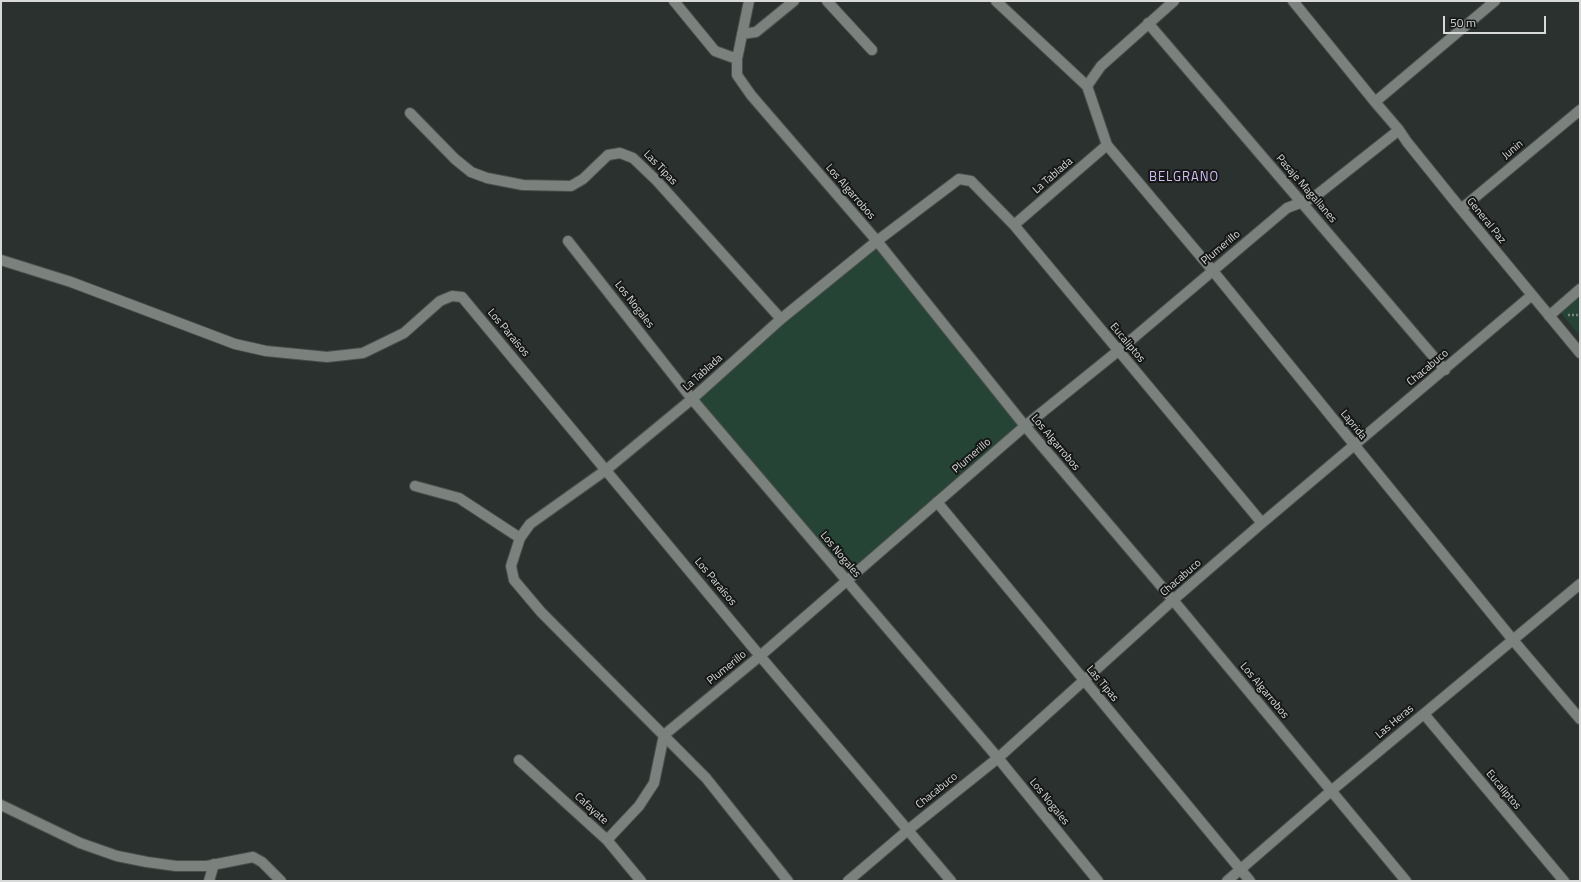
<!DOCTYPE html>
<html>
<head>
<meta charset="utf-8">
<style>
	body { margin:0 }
	#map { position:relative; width:1581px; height:882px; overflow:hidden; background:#2b312e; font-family:"Titillium Web",sans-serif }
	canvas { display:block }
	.frame { position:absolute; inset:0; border:2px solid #d7dad8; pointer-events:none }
	.scale { position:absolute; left:1443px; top:16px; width:103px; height:18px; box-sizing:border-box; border:2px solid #d7dad8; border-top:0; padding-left:5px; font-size:12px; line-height:14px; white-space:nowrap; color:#d7dad8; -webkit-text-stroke:3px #161817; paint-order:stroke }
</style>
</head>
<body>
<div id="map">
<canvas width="1581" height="882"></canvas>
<div class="frame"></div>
<div class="scale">50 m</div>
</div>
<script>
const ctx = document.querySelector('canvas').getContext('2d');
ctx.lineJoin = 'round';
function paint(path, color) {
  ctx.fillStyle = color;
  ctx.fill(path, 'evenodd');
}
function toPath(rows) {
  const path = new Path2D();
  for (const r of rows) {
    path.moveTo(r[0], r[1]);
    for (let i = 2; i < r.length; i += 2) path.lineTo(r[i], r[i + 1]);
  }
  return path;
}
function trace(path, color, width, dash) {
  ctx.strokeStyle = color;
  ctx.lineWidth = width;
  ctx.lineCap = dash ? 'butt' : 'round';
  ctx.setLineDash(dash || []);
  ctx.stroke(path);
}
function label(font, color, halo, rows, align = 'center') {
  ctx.font = font + ' "Titillium Web",sans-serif';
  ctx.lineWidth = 4;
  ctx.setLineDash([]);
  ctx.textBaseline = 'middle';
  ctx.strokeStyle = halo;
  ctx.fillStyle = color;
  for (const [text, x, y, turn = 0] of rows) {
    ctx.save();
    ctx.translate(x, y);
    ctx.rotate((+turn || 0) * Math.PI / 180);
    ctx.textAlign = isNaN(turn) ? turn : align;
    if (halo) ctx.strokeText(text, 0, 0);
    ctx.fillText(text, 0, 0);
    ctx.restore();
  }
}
paint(toPath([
	[877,241,1025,426,847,581,692,399],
	[1580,296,1580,336,1561,313]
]), '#254435');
const minor = toPath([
	[674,1,715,51,737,59],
	[749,1,737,59,737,75,751,95,877,241,1025,426,1173,600,1406,881],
	[827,1,872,50],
	[996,1,1087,86,1107,145,1213,271,1513,640,1580,719],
	[1293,1,1375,102,1399,130,1407,142,1461,209,1580,353],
	[1148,23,1445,370],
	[742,34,756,32,794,1],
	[1087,86,1101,66,1174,1],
	[1375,102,1495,1],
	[410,113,455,159,471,172,487,178,523,185,571,186,583,179,608,155,620,153,633,158,657,181,781,319],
	[1461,209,1580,110],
	[1014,225,1107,145],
	[568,241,692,399,998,758,1098,881],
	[1,260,71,282,235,344,266,351,327,357,363,353,404,333,440,301,452,296,462,297,760,656,951,881],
	[1549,316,1580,289],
	[415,486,459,498,520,538],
	[937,502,1250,881],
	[1424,714,1564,881],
	[519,760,607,840,641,881],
	[1,805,80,843,117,856,147,862,176,866,207,866,253,857,262,862,281,881],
	[607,840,639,806,654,783,664,735,760,656,1025,426,1118,351,1287,208,1313,198,1399,130],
	[209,881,214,864],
	[788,881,706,778,541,612,514,580,511,566,520,538,530,524,606,470,692,399,781,319,877,241,959,179,971,181,1014,225,1262,523],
	[848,881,908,830,998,758,1173,600,1262,523,1532,295],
	[1227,881,1331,791,1580,584]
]);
trace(minor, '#4b4f4c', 12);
trace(toPath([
	[1568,315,1580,315]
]), '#7d817f', 2.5, [2, 2]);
trace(minor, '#7b827e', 10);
label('11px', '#d7dad8', '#161817', [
	["Junin",1513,150,-40],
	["Las Tipas",660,168,46],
	["La Tablada",1053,176,-41],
	["Pasaje Magallanes",1306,189,49],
	["Los Algarrobos",850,192,49],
	["General Paz",1486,221,51],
	["Plumerillo",1221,248,-40],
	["Los Nogales",634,305,52],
	["Los Paraísos",508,333,50],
	["Eucaliptos",1127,343,50],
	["Chacabuco",1428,368,-40],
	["La Tablada",703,373,-42],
	["Laprida",1353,425,51],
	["Los Algarrobos",1055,443,50],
	["Plumerillo",972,456,-41],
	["Los Nogales",840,555,50],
	["Chacabuco",1181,578,-41],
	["Los Paraísos",715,582,50],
	["Plumerillo",727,668,-39],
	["Las Tipas",1102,684,50],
	["Los Algarrobos",1264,691,50],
	["Las Heras",1395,722,-40],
	["Eucaliptos",1503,790,50],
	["Chacabuco",937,791,-39],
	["Los Nogales",1049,802,51],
	["Cafayate",591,809,42]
]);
ctx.letterSpacing = '1px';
label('13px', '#d4bef6', '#161817', [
	["BELGRANO",1184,178]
]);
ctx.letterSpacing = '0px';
</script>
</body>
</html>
